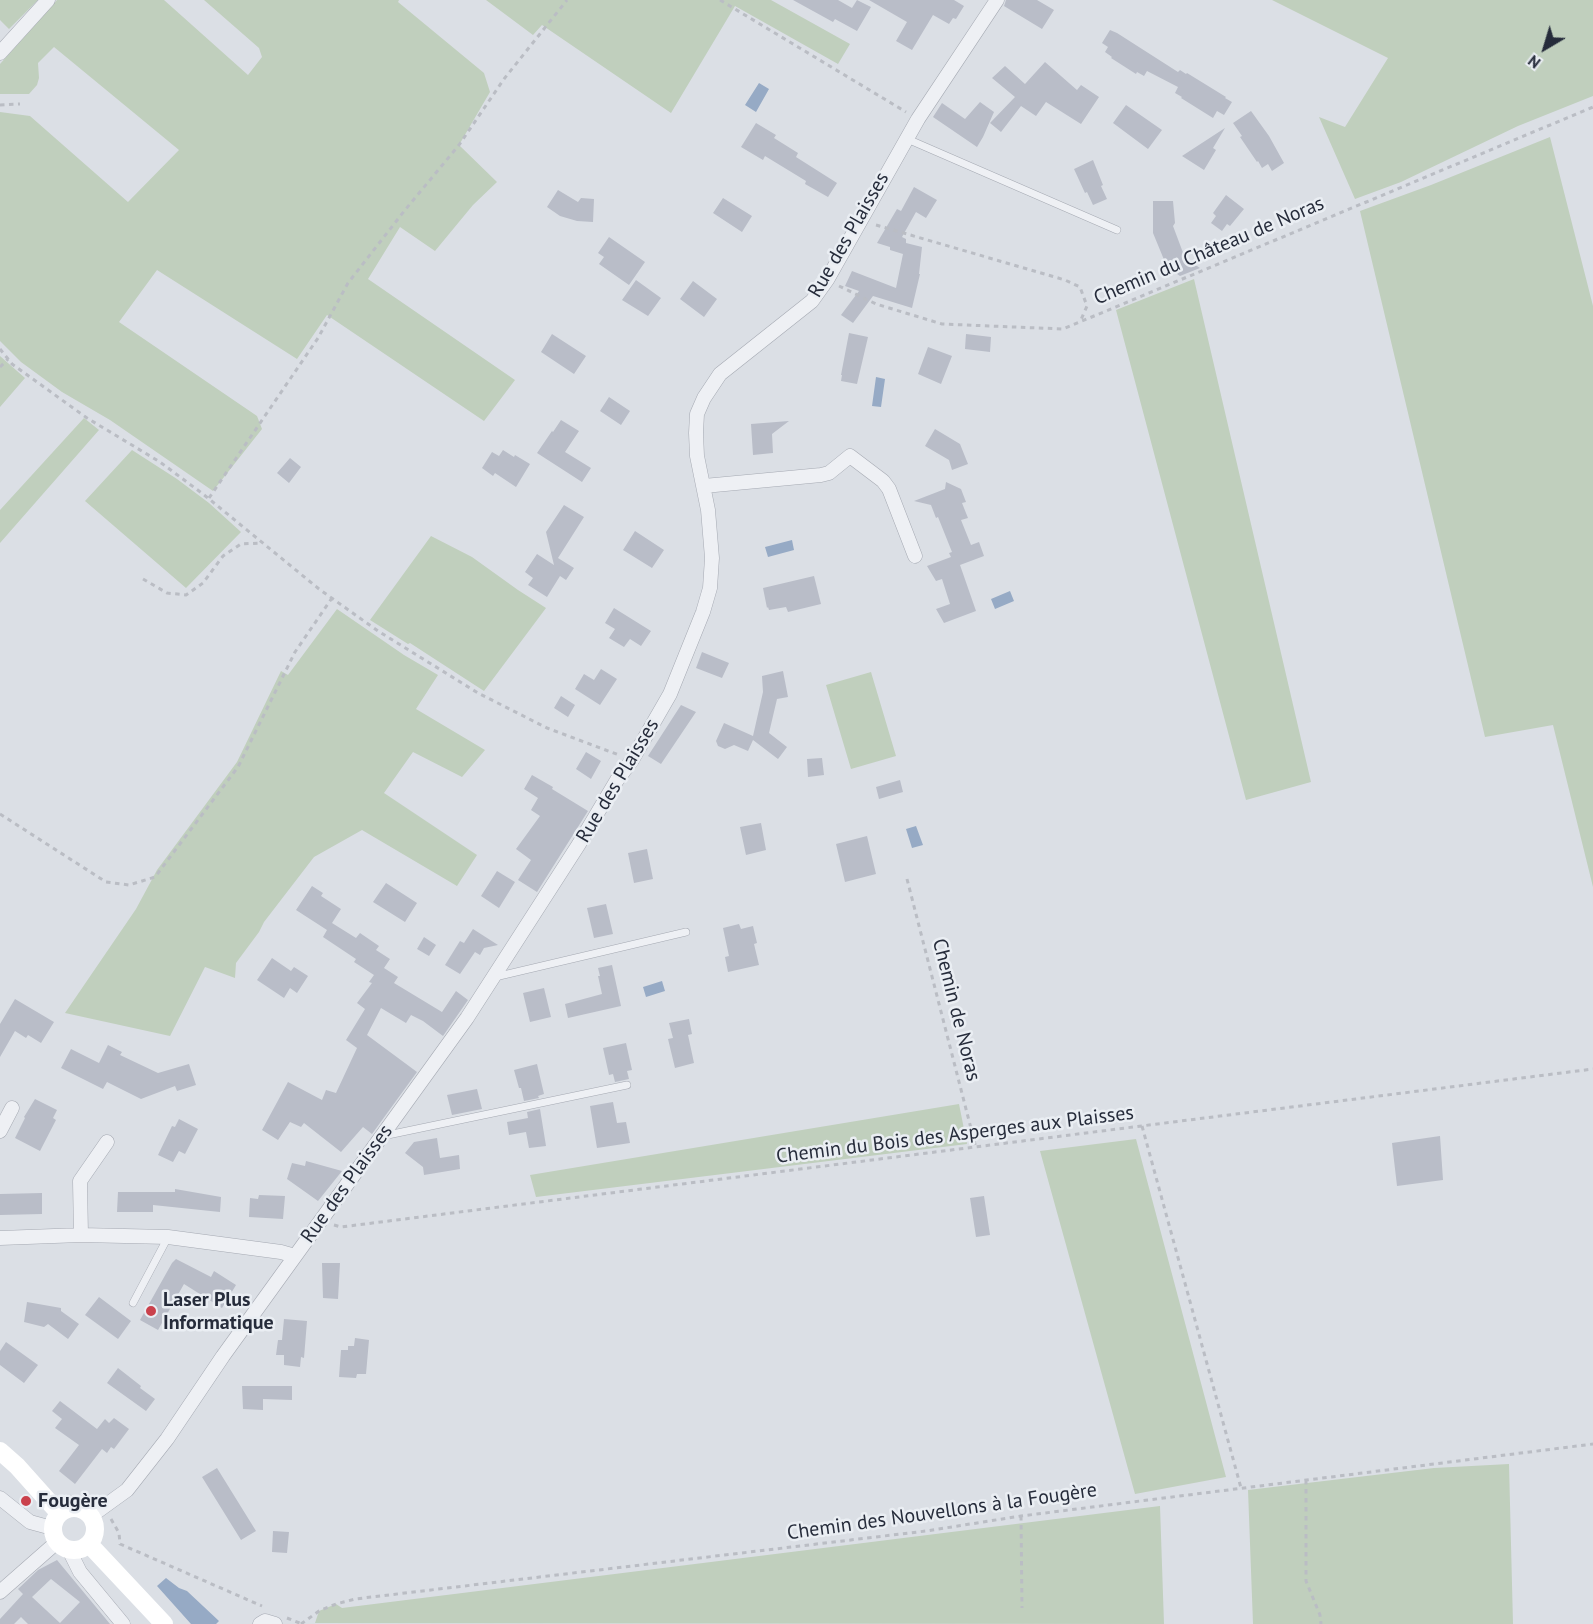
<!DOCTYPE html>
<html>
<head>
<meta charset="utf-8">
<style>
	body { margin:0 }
	#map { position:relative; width:1593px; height:1624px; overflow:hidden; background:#dbdfe5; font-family:"PT Sans",sans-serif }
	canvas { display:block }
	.north { position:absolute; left:1515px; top:18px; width:60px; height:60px; -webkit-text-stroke:4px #eaeef3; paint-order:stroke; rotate:218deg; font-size:16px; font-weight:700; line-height:24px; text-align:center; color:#262c3b }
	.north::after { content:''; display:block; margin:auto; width:21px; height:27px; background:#262c3b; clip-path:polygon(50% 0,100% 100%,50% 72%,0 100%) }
</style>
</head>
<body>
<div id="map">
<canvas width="1593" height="1624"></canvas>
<div class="north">N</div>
</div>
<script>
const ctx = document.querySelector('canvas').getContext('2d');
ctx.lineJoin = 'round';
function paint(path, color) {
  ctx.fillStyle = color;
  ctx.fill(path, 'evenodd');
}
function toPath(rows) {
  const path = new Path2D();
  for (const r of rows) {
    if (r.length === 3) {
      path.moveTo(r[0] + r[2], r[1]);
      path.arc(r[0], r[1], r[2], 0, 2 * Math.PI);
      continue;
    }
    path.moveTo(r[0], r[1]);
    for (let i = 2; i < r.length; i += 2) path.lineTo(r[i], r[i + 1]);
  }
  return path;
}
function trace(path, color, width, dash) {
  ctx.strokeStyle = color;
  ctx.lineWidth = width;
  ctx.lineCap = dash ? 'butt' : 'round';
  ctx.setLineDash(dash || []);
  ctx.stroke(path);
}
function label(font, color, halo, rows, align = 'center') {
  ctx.font = font + ' "PT Sans",sans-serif';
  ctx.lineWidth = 5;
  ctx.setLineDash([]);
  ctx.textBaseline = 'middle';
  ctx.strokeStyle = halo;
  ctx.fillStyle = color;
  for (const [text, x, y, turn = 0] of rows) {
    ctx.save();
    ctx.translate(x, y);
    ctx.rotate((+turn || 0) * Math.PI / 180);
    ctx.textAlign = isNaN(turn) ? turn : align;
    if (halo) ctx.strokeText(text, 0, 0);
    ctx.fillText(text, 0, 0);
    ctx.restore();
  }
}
paint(toPath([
	[0,0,38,0,9,29,0,20],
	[57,0,164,0,248,75,262,57,259,48,204,0,399,0,398,2,484,73,490,92,459,145,497,182,473,205,435,251,400,227,368,279,515,380,484,421,327,315,297,359,157,270,119,322,257,416,262,429,213,491,110,420,62,392,21,362,0,341,0,112,30,116,128,202,179,150,54,47,38,63,39,78,37,85,29,94,0,94,0,64],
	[486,0,771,0,850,44,838,64,735,6,671,113,542,25,533,35],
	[1272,0,1593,0,1593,96,1518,126,1401,182,1355,199,1319,117,1345,127,1388,58],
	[1550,137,1593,306,1593,887,1553,725,1485,737,1360,211,1431,185],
	[1194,279,1311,782,1246,800,1116,310],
	[0,356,25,378,0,407],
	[84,418,99,430,0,543,0,510],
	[132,450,177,479,209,503,241,532,186,588,85,501],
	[431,536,472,557,518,590,546,608,484,691,410,643,408,644,370,620],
	[337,609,404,655,438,675,416,709,485,750,462,777,413,752,384,793,477,855,457,886,362,830,314,857,264,922,259,932,236,963,235,978,205,967,170,1036,65,1013,136,909,157,870,237,762,281,671,288,675],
	[871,672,896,756,851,769,826,685],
	[959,1104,967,1144,536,1197,530,1175],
	[1136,1139,1226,1477,1135,1494,1040,1151],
	[1509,1464,1513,1624,1253,1624,1248,1490,1434,1468],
	[1160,1506,1164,1624,315,1623,319,1611,336,1604,342,1608]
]), '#c0cfbd');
paint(toPath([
	[759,83,769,89,756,112,745,105],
	[876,377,885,379,881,407,872,406],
	[792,540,794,550,768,557,765,547],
	[1010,591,1014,601,995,609,991,599],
	[916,826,923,845,912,848,906,829],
	[662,981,665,991,646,997,643,987],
	[166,1578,179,1588,187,1591,219,1621,216,1624,191,1624,157,1586]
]), '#96aac5');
paint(toPath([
	[793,0,838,0,852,8,857,0,871,7,857,31,835,19,833,22],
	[869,0,954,0,964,6,956,19,953,18,949,24,933,15,912,50,896,41,907,22],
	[1006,0,1037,0,1054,10,1042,29,1004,6],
	[1110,30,1117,33,1178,72,1180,70,1186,74,1187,73,1226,97,1225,98,1232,102,1224,115,1217,111,1213,118,1181,98,1182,97,1175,93,1178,87,1147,71,1144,76,1137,72,1136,74,1111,58,1112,57,1105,52,1108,47,1102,43],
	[1045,62,1077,90,1081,85,1099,97,1081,124,1046,102,1036,116,1021,106,1001,132,990,123,1015,97,992,78,1005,66,1025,84],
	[980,102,994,112,983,137,977,147,933,117,942,103,965,119],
	[1126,105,1162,130,1148,149,1113,123],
	[1251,111,1269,136,1284,163,1272,171,1268,164,1262,168,1258,161,1257,162,1240,137,1242,136,1233,123],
	[756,123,776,135,774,138,798,153,796,157,837,183,828,197,805,184,806,181,765,156,763,160,741,147],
	[1225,128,1213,148,1216,150,1204,170,1182,156],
	[1093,160,1103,185,1101,186,1107,199,1093,205,1087,192,1085,193,1074,169],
	[914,187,937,200,926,218,916,212,902,237,906,239,906,243,922,247,919,274,920,274,912,308,873,296,853,323,841,315,859,291,845,286,852,271,896,288,903,254,890,250,890,247,877,243,897,209,901,211],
	[558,190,578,202,581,198,594,199,593,222,577,221,560,216,547,207],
	[1226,195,1244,209,1230,226,1227,224,1222,231,1211,223,1216,216,1213,213],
	[723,198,752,216,742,232,713,213],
	[1153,201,1173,201,1175,223,1173,226,1185,258,1200,268,1180,276,1167,267,1153,233],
	[609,237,645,262,629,285,599,264,604,257,598,253],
	[636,280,661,298,648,316,622,300],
	[693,281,717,299,704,317,680,299],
	[849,333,868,337,857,384,841,381,842,375,841,375],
	[552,334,586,356,574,374,541,352],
	[966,334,991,337,990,352,965,349],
	[928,347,952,356,941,384,918,374],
	[609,397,630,411,621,425,600,411],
	[561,420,579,431,565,452,591,468,582,482,537,453,552,431,553,432],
	[789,421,772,434,773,453,753,455,751,424],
	[935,429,960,444,968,464,952,470,949,460,925,446],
	[503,450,514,457,515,455,530,464,516,487,495,473,493,476,482,468,492,452,499,456],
	[290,458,301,467,289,483,277,473],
	[946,482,961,489,966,502,962,503,968,518,961,520,971,545,979,542,984,556,960,565,976,611,944,623,936,609,950,604,942,579,936,581,927,566,951,557,949,553,952,552,938,517,936,518,931,505,914,501,945,489],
	[564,505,584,517,558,558,574,568,566,580,560,576,547,597,528,585,533,578,525,572,537,554,554,565,546,532],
	[635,531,664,550,652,568,623,550],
	[814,576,821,604,788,612,786,607,769,610,768,607,767,608,763,588],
	[614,608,651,631,641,646,630,639,624,647,609,638,615,629,605,623],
	[702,652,729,663,722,678,696,668],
	[601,669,617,679,600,705,575,689,584,674,594,680],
	[783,671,788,697,777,699,769,733,787,747,778,759,753,740,748,751,734,745,725,749,718,746,716,741,724,723,753,736,763,692,762,676],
	[561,696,575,705,568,717,554,708],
	[681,705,696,712,661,764,648,756],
	[586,752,601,761,591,779,576,769],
	[822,758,824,775,808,777,807,759],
	[532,775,553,787,552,789,588,811,537,892,518,880,531,860,516,849,540,816,531,810,538,798,524,789],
	[900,780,903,792,879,799,876,787],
	[761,823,766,850,746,855,740,827],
	[867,836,876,874,845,882,836,844],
	[647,849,653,879,634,883,628,853],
	[497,871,515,882,499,908,481,896],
	[386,883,417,903,405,922,373,902],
	[312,886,323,893,321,896,341,909,332,923,356,938,360,933,379,946,376,950,390,959,384,968,398,977,394,983,442,1012,456,991,468,1000,443,1036,423,1021,411,1015,406,1023,381,1008,367,1035,417,1072,372,1134,363,1127,341,1152,304,1123,301,1127,290,1122,278,1140,262,1130,288,1082,322,1100,326,1090,336,1093,357,1048,346,1040,365,1009,357,1003,372,983,369,982,374,975,354,962,356,959,323,937,327,930,296,910],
	[606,904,613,934,594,938,587,908],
	[739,924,741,929,753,926,757,943,754,944,759,965,728,972,725,957,729,956,723,928],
	[473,929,498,945,484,948,480,955,475,952,460,974,445,965,460,941,464,943],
	[424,937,436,945,429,956,417,949],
	[272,958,291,971,294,967,308,976,297,993,290,988,284,998,257,980],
	[612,965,621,1006,568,1018,565,1004,602,994,598,976,600,976,598,968],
	[544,988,551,1017,530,1022,523,993],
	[15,999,54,1022,41,1043,28,1035,26,1038,15,1031,0,1057,0,1024],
	[689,1019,692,1034,688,1035,694,1063,675,1068,668,1039,673,1038,669,1023],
	[626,1043,632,1070,627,1071,629,1079,615,1082,613,1074,609,1075,603,1048],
	[108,1045,122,1052,120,1055,158,1073,189,1064,196,1085,177,1091,175,1086,141,1099,107,1082,103,1089,61,1068,71,1049,99,1063],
	[537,1064,544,1094,538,1096,539,1098,524,1101,521,1088,519,1088,514,1070],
	[477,1089,482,1109,452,1115,447,1095],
	[35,1099,57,1110,53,1118,56,1120,40,1151,15,1138,25,1118,24,1117],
	[613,1102,617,1123,626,1122,630,1143,597,1148,590,1106],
	[540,1109,546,1146,529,1148,526,1132,509,1135,507,1122,528,1118,527,1112],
	[179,1119,198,1129,185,1154,179,1151,173,1162,158,1155,172,1126,175,1127],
	[1440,1136,1443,1180,1397,1186,1392,1143],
	[437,1138,440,1158,459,1155,460,1169,424,1175,423,1167,405,1153,414,1142],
	[306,1161,342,1171,318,1201,287,1179,292,1163,305,1166],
	[175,1189,221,1197,220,1212,153,1205,153,1212,117,1212,118,1192,175,1192],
	[42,1193,42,1214,0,1215,0,1194],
	[259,1195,285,1196,283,1219,249,1217,250,1198,258,1199],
	[984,1196,990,1235,976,1237,970,1198],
	[176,1259,211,1277,214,1271,236,1285,222,1308,184,1284,158,1330,140,1320,172,1263],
	[322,1263,340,1263,338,1299,323,1298],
	[99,1297,131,1321,118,1339,85,1315],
	[27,1302,61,1308,61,1311,79,1324,68,1339,48,1324,44,1327,24,1322],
	[284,1319,307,1321,304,1358,301,1357,300,1367,284,1365,284,1355,276,1355,278,1340,282,1340],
	[355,1338,369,1340,366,1374,357,1374,356,1378,339,1377,341,1350,348,1350,348,1346,354,1346],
	[6,1342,38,1365,24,1383,0,1365,0,1351],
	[118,1368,141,1386,140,1388,155,1399,146,1411,107,1383],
	[242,1386,292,1386,292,1400,263,1399,263,1410,243,1409],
	[60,1401,97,1429,105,1419,109,1423,114,1418,129,1429,114,1449,111,1447,107,1453,102,1449,75,1484,59,1471,79,1445,55,1428,62,1419,52,1411],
	[217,1468,256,1531,241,1540,202,1477],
	[273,1531,289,1532,287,1553,272,1552],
	[57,1560,110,1624,28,1624,21,1617,14,1624,0,1624,0,1619,23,1594,18,1589,38,1570],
	[51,1579,80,1602,60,1623,32,1597]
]), '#b9bdc8');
const lane = toPath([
	[905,138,1117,230],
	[495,977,686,932],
	[383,1136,627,1085],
	[133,1303,168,1237]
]);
const street = toPath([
	[0,53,48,0],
	[704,486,821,475,829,473,850,456,883,481,889,489,915,556],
	[0,1131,12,1108],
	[81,1235,80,1181,107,1142],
	[0,1238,81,1235,168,1237,281,1252,295,1256],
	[0,1498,30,1522,52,1528],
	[91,1516,127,1490,167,1439,223,1356,467,1018,579,844,617,780,632,760,670,694,703,612,710,588,712,558,708,510,697,456,696,433,697,414,704,398,720,374,812,301,827,280,918,119,997,0],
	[69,1550,80,1572,123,1624],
	[0,1592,57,1542],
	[260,1624,265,1621,275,1624]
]);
trace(lane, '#a5a9b2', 8);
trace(street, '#a5a9b2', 15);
trace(toPath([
	[720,0,906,112],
	[0,105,20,104],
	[876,225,1065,280,1080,287,1087,306,1080,322],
	[839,286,876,304,942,324,1063,329,1593,107],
	[0,349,12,364,87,418,160,462,203,494,319,589,378,631,478,693,547,728,619,755],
	[0,367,8,359],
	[209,498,318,338,348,283,405,210,459,145,504,79,567,0],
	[143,579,167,593,186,595,203,583,223,556,241,544,261,543],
	[0,814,106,882,129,885,155,877,238,767,295,652,332,598],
	[907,879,976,1148],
	[1142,1126,1241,1488],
	[334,1225,341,1227,1593,1069],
	[1306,1480,1306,1581,1320,1615,1321,1624],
	[67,1496,79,1497,86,1501],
	[1021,1516,1022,1608],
	[111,1519,119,1533,120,1544,262,1606],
	[287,1618,302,1624],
	[301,1624,319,1611,336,1604,355,1599,926,1531,1021,1516,1593,1444]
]), '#babdc4', 3, [4.5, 4.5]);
trace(lane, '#eef0f4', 7);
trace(street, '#eef0f4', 14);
trace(toPath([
	[0,1451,17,1466,59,1513],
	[74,1529,21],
	[89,1544,164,1624]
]), '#fff', 18);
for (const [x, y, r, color] of [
	[151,1311,6,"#ca414c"],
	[26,1501,6,"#ca414c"]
]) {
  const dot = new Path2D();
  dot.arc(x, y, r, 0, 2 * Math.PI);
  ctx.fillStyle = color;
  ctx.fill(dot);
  trace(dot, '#eaeef3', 2);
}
label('20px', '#262c3b', '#eaeef3', [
	["Rue des Plaisses",849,235,-60],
	["Chemin du Château de Noras",1209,251,-23],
	["Rue des Plaisses",618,781,-59],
	["Chemin de Noras",956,1010,76],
	["Chemin du Bois des Asperges aux Plaisses",955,1135,-7],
	["Rue des Plaisses",347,1184,-54],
	["Chemin des Nouvellons à la Fougère",942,1512,-8]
]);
label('bold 20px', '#262c3b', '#eaeef3', [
	["Laser Plus",163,1300],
	["Informatique",163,1323],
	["Fougère",38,1501]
], 'left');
</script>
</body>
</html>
